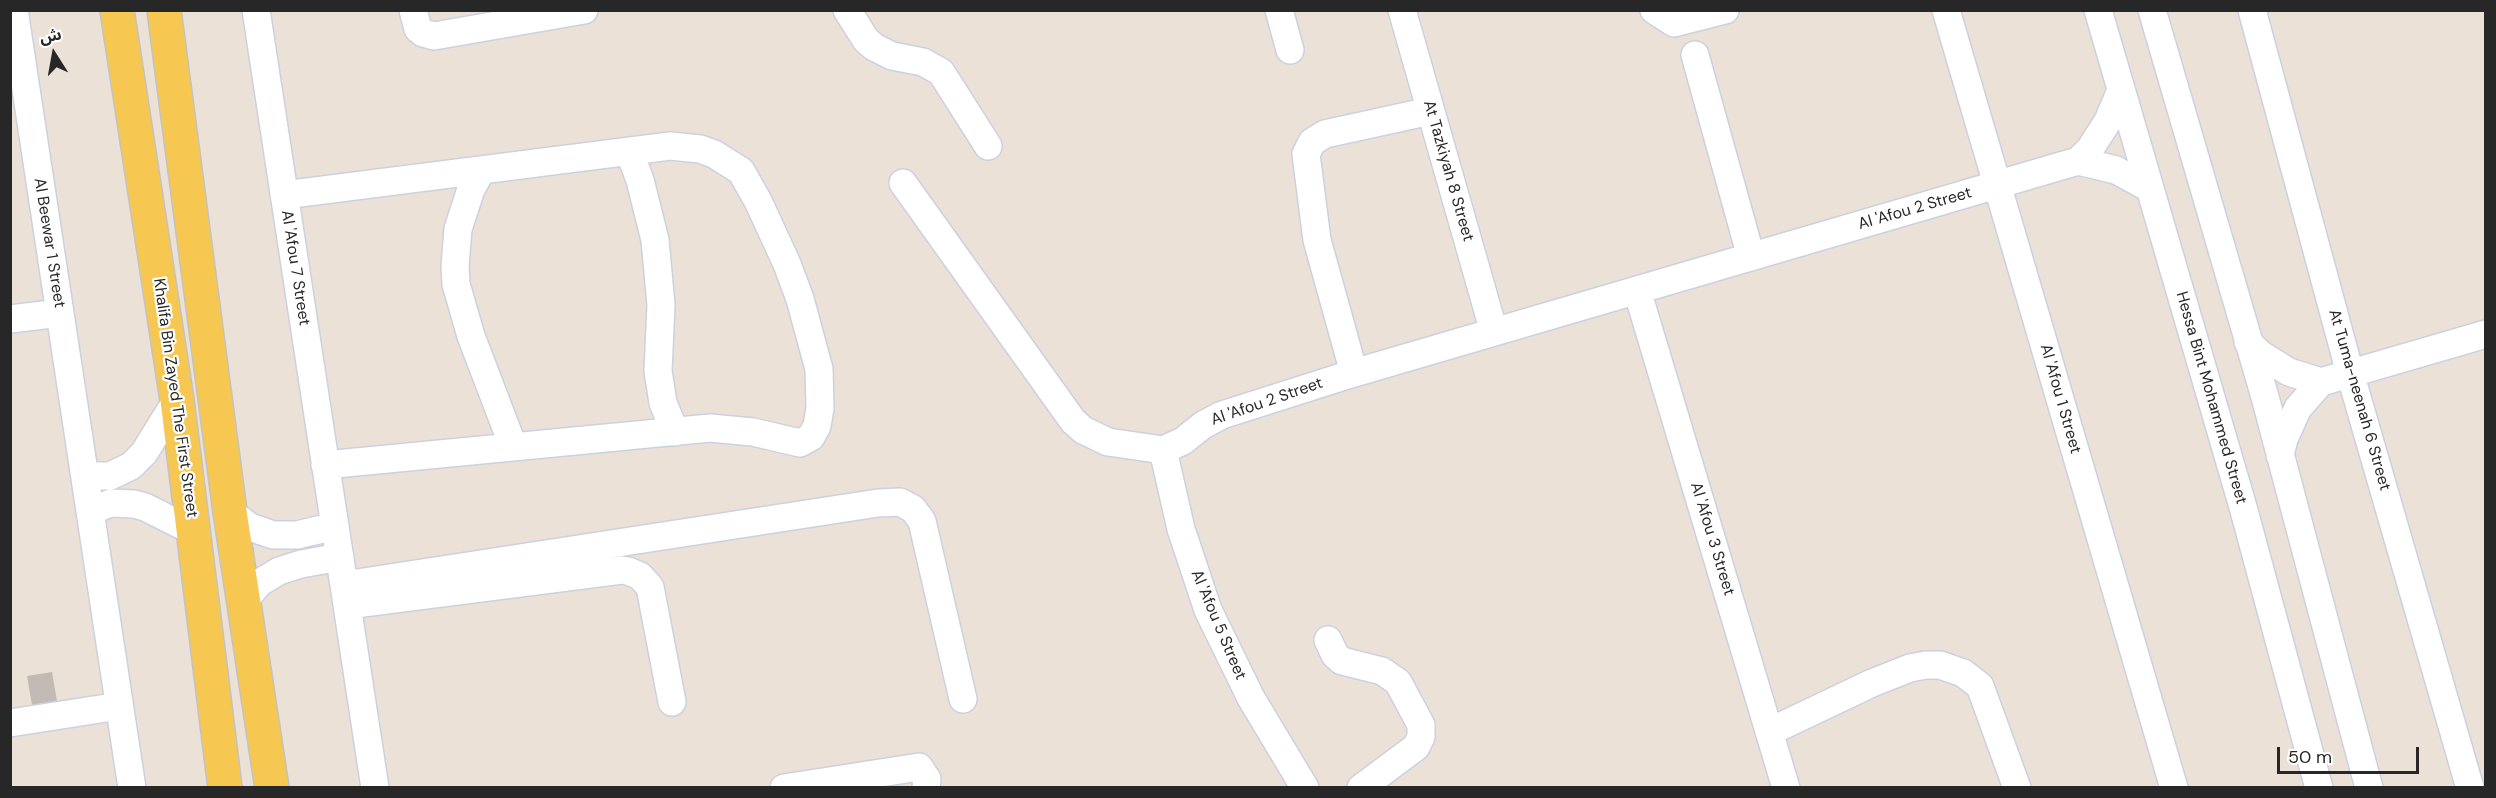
<!DOCTYPE html>
<html>
<head>
<meta charset="utf-8">
<style>
	body { margin:0 }
	#map { position:relative; width:2496px; height:798px; overflow:hidden; background:#ebe1d7; font-family:"DM Sans","Noto Sans Arabic",sans-serif }
	canvas { display:block }
	.frame { position:absolute; inset:0; border:12px solid #272727; pointer-events:none }
	.north { position:absolute; left:24px; top:24px; width:60px; height:60px; -webkit-text-stroke:4px #fff; paint-order:stroke; rotate:349deg; font-size:16px; font-weight:700; line-height:24px; text-align:center; color:#272727 }
	.north::after { content:''; display:block; margin:auto; width:21px; height:27px; background:#272727; clip-path:polygon(50% 0,100% 100%,50% 72%,0 100%) }
	.scale { position:absolute; left:2277px; top:747px; width:142px; height:27px; box-sizing:border-box; border:3px solid #272727; border-top:0; padding-left:8px; font-size:18px; line-height:21px; white-space:nowrap; color:#272727; -webkit-text-stroke:4px #fff; paint-order:stroke }
</style>
</head>
<body>
<div id="map">
<canvas width="2496" height="798"></canvas>
<div class="frame"></div>
<div class="north">ش</div>
<div class="scale">50 m</div>
</div>
<script>
const ctx = document.querySelector('canvas').getContext('2d');
ctx.lineJoin = 'round';
function paint(path, color) {
  ctx.fillStyle = color;
  ctx.fill(path, 'evenodd');
}
function toPath(rows) {
  const path = new Path2D();
  for (const r of rows) {
    path.moveTo(r[0], r[1]);
    for (let i = 2; i < r.length; i += 2) path.lineTo(r[i], r[i + 1]);
  }
  return path;
}
function trace(path, color, width, dash) {
  ctx.strokeStyle = color;
  ctx.lineWidth = width;
  ctx.lineCap = dash ? 'butt' : 'round';
  ctx.setLineDash(dash || []);
  ctx.stroke(path);
}
function label(font, color, halo, rows, align = 'center') {
  ctx.font = font + ' "DM Sans",sans-serif';
  ctx.lineWidth = 4.5;
  ctx.setLineDash([]);
  ctx.textBaseline = 'middle';
  ctx.strokeStyle = halo;
  ctx.fillStyle = color;
  for (const [text, x, y, turn = 0] of rows) {
    ctx.save();
    ctx.translate(x, y);
    ctx.rotate((+turn || 0) * Math.PI / 180);
    ctx.textAlign = isNaN(turn) ? turn : align;
    if (halo) ctx.strokeText(text, 0, 0);
    ctx.fillText(text, 0, 0);
    ctx.restore();
  }
}
paint(toPath([
	[52,672,57,701,32,705,27,676]
]), '#c2bbb4');
const minor = toPath([
	[14,10,132,788],
	[256,10,375,788],
	[413,10,418,29,423,33,434,36,584,10],
	[847,10,866,40,874,47,892,56,923,62,941,72,988,146],
	[1279,10,1290,50],
	[1402,10,1494,332],
	[1654,10,1674,23,1725,10],
	[1946,10,2174,788],
	[2098,10,2243,507,2319,788],
	[2152,10,2265,397,2369,788],
	[2252,10,2350,373,2470,788],
	[1695,55,1751,257],
	[629,151,640,180,655,240,661,305,658,371,663,403,675,432],
	[2078,161,2090,149,2108,121,2121,90],
	[482,170,471,189,458,229,455,266,456,284,471,336,513,446],
	[903,183,1073,421,1083,430,1108,442,1163,450,1183,441,1203,425,1222,415,1354,373,2078,161,2116,170,2149,188],
	[284,195,670,146,700,149,714,154,741,171,758,201,787,264,800,299,819,369,820,408,817,426,811,437,800,443,753,432,710,428,325,465],
	[1637,290,1786,788],
	[10,319,60,313],
	[2248,342,2260,354,2289,372,2321,382],
	[1354,373,1317,240,1306,154,1312,142,1325,134,1430,111],
	[1163,450,1181,529,1208,610,1251,698,1305,788],
	[2280,455,2284,439,2298,408,2321,382,2486,334],
	[85,476,110,476,131,466,144,453,177,400],
	[90,511,111,503,134,504,145,507,193,531],
	[230,512,250,527,273,535,297,535,335,526],
	[344,585,878,503,900,502,913,509,922,521,963,699],
	[244,601,259,583,279,571,301,564,340,557],
	[347,605,622,570,628,571,640,576,650,587,672,702],
	[1328,640,1335,655,1342,661,1382,671,1398,682,1421,725,1421,737,1416,747,1361,788],
	[10,723,119,706],
	[1769,732,1872,683,1910,668,1926,665,1940,665,1963,673,1980,686,2017,788],
	[784,788,919,767,927,779,926,788]
]);
const major = toPath([
	[117,10,177,400,225,788],
	[164,10,230,512,272,788]
]);
trace(minor, '#ccd1e1', 30);
trace(major, '#c3c3c3', 36);
trace(minor, '#fff', 27);
trace(major, '#f6c851', 33);
label('16px', '#272727', '#fff', [
	["At Tazkiyah 8 Street",1448,171,74],
	["Al 'Afou 2 Street",1915,209,-16],
	["Al Beewar 1 Street",49,243,81],
	["Al 'Afou 7 Street",295,268,81],
	["Khalifa Bin Zayed The First Street",175,398,82],
	["Hessa Bint Mohammed Street",2211,398,74],
	["Al 'Afou 1 Street",2060,399,74],
	["At Tuma-neenah 6 Street",2359,400,74],
	["Al 'Afou 2 Street",1267,402,-19],
	["Al 'Afou 3 Street",1712,539,73],
	["Al 'Afou 5 Street",1218,625,67]
]);
</script>
</body>
</html>
